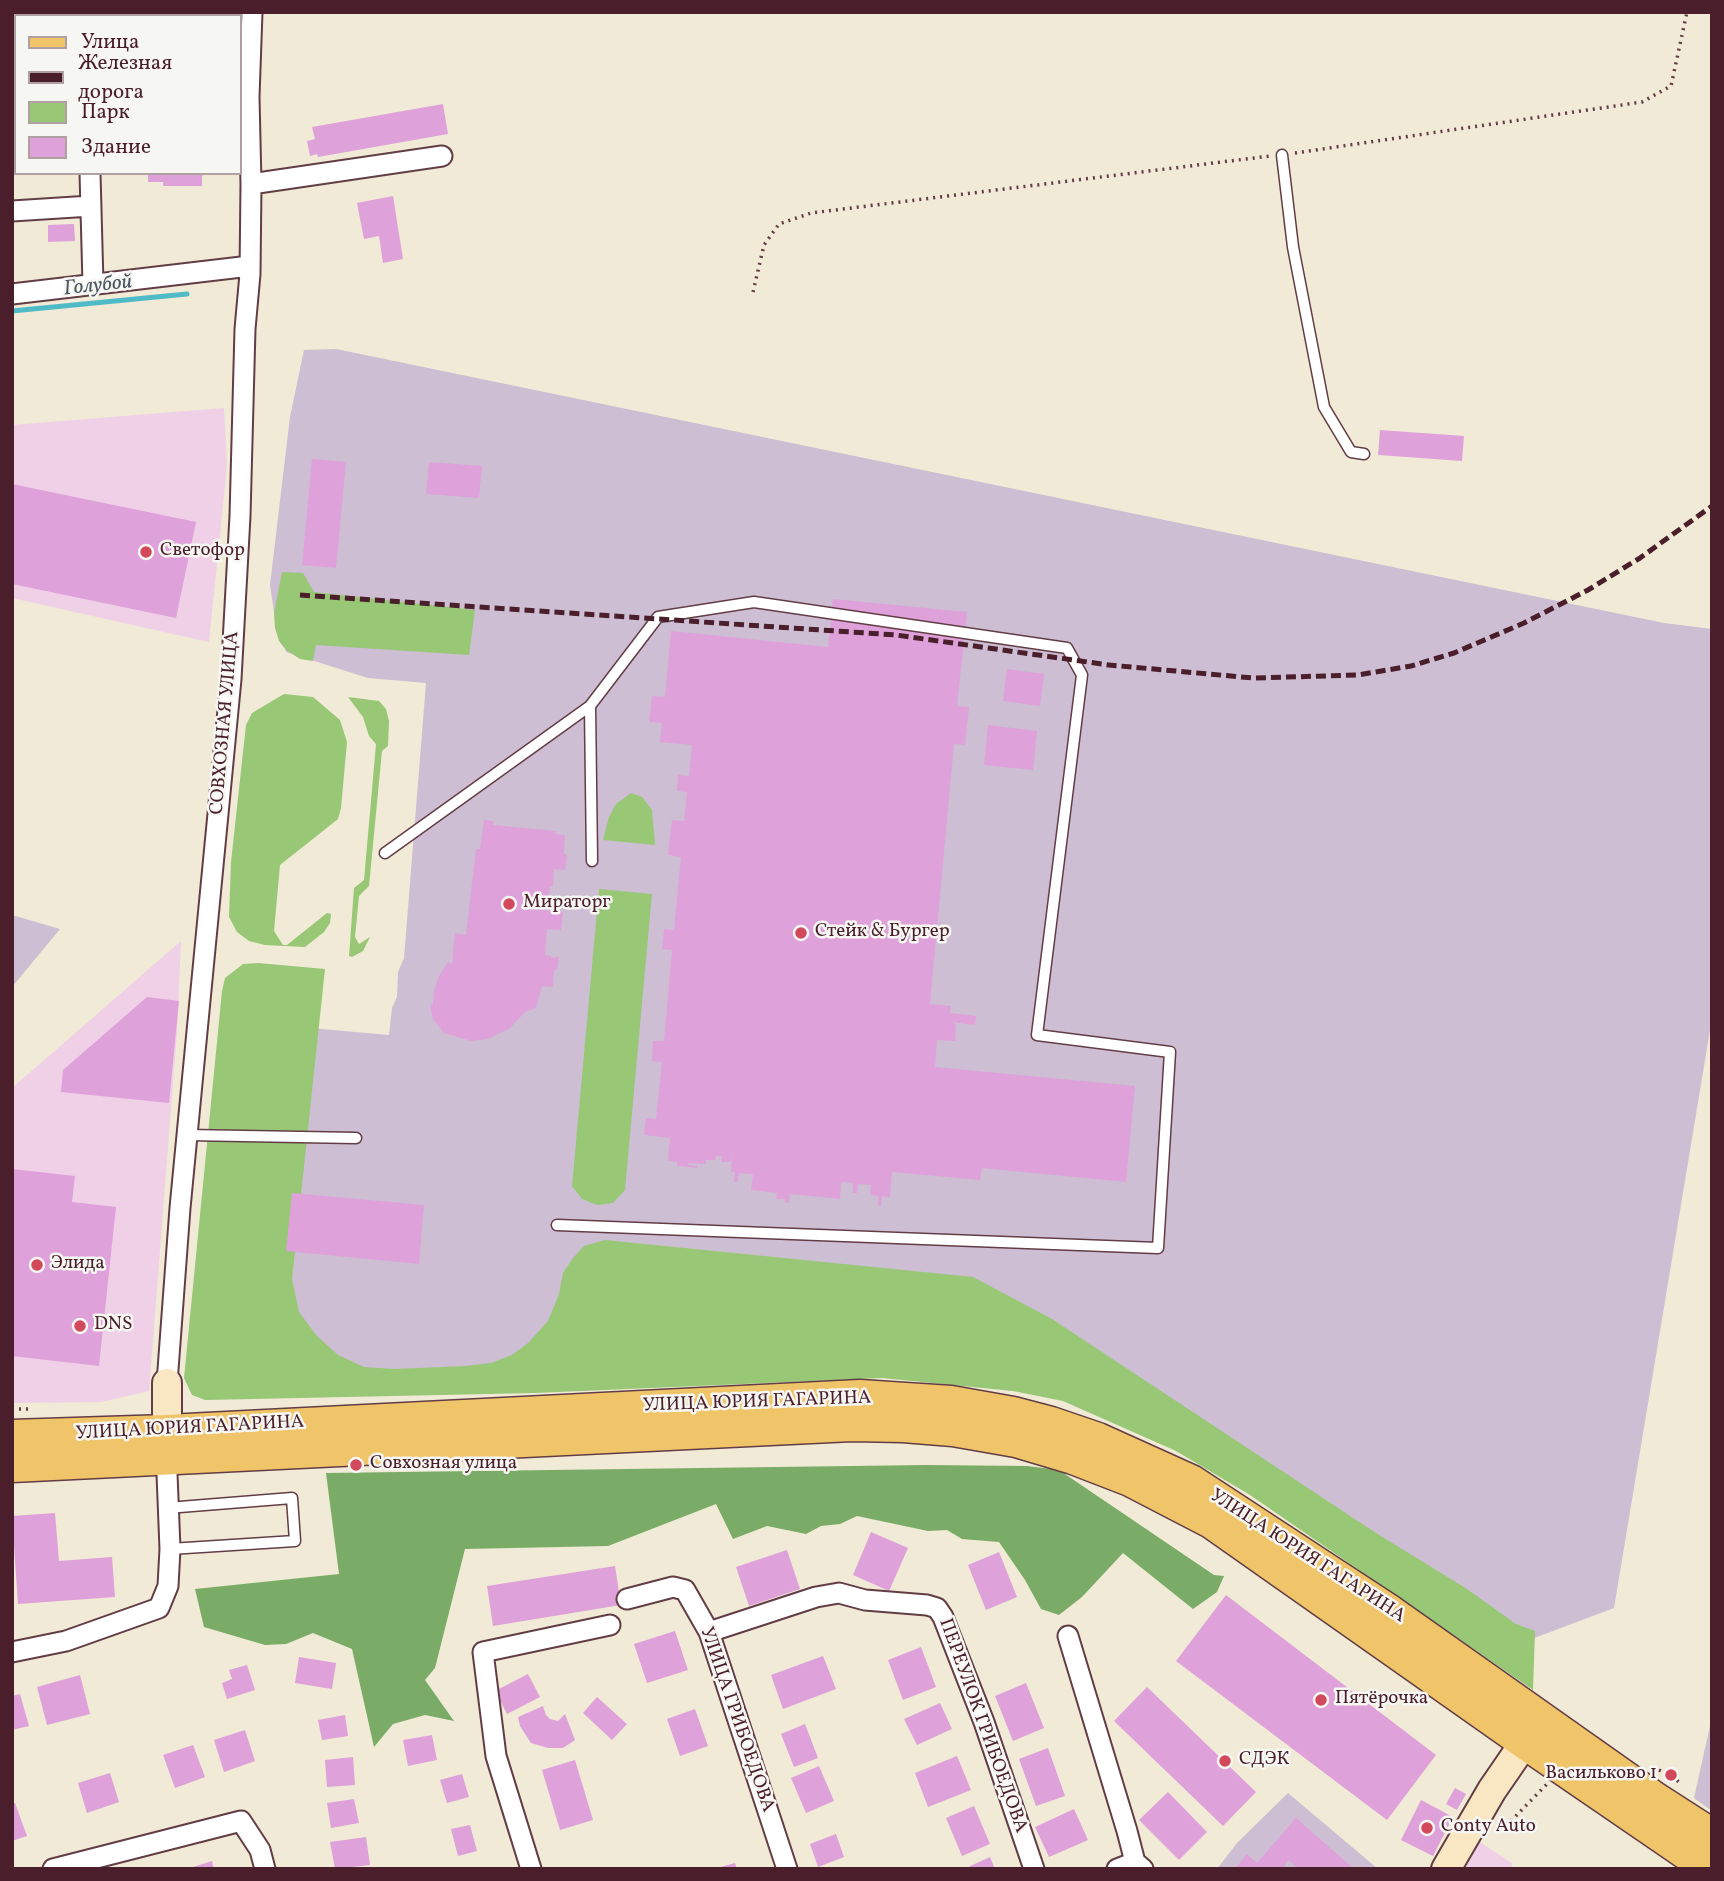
<!DOCTYPE html>
<html>
<head>
<meta charset="utf-8">
<style>
	body { margin:0 }
	#map { position:relative; width:1724px; height:1881px; overflow:hidden; background:#f0ead6; font-family:Vollkorn,serif }
	canvas { display:block }
	.frame { position:absolute; inset:0; border:14px solid #4a1f2b; pointer-events:none }
	.legend { position:absolute; left:14px; top:14px; width:228px; height:161px; box-sizing:border-box; background:#f6f6f2; border:2px solid #b1a0a2; margin:0; padding:9px 12px; list-style:none; font-size:21px; color:#4a1f2b }
	.legend li { display:flex; align-items:center; gap:14px; height:35px }
	.legend b { width:35px; border:2px solid #b1a0a2 }
</style>
</head>
<body>
<div id="map">
<canvas width="1724" height="1881"></canvas>
<div class="frame"></div>
<ul class="legend">
<li><b style="height:9px;background:#f0c469"></b>Улица</li>
<li><b style="height:9px;background:#4a1f2b"></b>Железная дорога</li>
<li><b style="height:19px;background:#98c776"></b>Парк</li>
<li><b style="height:19px;background:#dea1da"></b>Здание</li>
</ul>
</div>
<script>
const ctx = document.querySelector('canvas').getContext('2d');
ctx.lineJoin = 'round';
function paint(path, color) {
  ctx.fillStyle = color;
  ctx.fill(path, 'evenodd');
}
function toPath(rows) {
  const path = new Path2D();
  for (const r of rows) {
    path.moveTo(r[0], r[1]);
    for (let i = 2; i < r.length; i += 2) path.lineTo(r[i], r[i + 1]);
  }
  return path;
}
function trace(path, color, width, dash) {
  ctx.strokeStyle = color;
  ctx.lineWidth = width;
  ctx.lineCap = dash ? 'butt' : 'round';
  ctx.setLineDash(dash || []);
  ctx.stroke(path);
}
function label(font, color, halo, rows, align = 'center') {
  ctx.font = font + ' Vollkorn,serif';
  ctx.lineWidth = 5;
  ctx.setLineDash([]);
  ctx.textBaseline = 'middle';
  ctx.strokeStyle = halo;
  ctx.fillStyle = color;
  for (const [text, x, y, turn = 0] of rows) {
    ctx.save();
    ctx.translate(x, y);
    ctx.rotate((+turn || 0) * Math.PI / 180);
    ctx.textAlign = isNaN(turn) ? turn : align;
    if (halo) ctx.strokeText(text, 0, 0);
    ctx.fillText(text, 0, 0);
    ctx.restore();
  }
}
paint(toPath([
	[224,408,227,466,209,642,12,598,12,425],
	[181,941,177,1032,149,1391,101,1402,12,1403,12,1088],
	[1478,1841,1512,1863,1512,1869,1460,1869]
]), '#efd0e7');
paint(toPath([
	[336,349,1664,623,1712,629,1712,1018,1614,1608,1513,1646,1061,1337,209,1379,243,1022,389,1035,392,1008,397,997,398,972,404,958,426,683,368,678,286,652,274,612,270,585,290,417,304,350],
	[12,915,60,929,12,987],
	[1712,1717,1712,1811,1694,1798],
	[1288,1793,1378,1869,1217,1869,1237,1843]
]), '#cdbed3');
paint(toPath([
	[282,572,303,573,314,592,475,610,469,655,316,645,313,661,300,659,286,650,279,641,275,628,274,613],
	[284,694,313,697,340,720,347,742,341,808,338,819,280,865,274,931,283,945,287,945,327,913,331,914,330,923,324,932,305,947,265,945,249,941,237,932,229,917,231,862,246,725,252,713],
	[348,697,379,701,386,709,389,721,388,746,382,751,369,886,359,896,355,937,359,944,370,937,363,951,352,957,349,956,354,888,364,880,376,744,369,736,363,717],
	[631,793,642,797,652,810,655,845,603,840,609,817,616,804],
	[599,889,652,894,625,1190,613,1203,597,1205,582,1199,572,1186],
	[258,963,325,969,292,1279,299,1312,316,1335,338,1355,364,1367,394,1369,465,1366,491,1363,512,1355,528,1343,548,1321,559,1294,563,1273,573,1258,584,1246,605,1240,973,1277,1052,1319,1376,1533,1467,1589,1516,1624,1535,1631,1533,1690,1250,1495,1176,1451,1063,1401,1013,1391,882,1378,535,1393,205,1400,192,1395,184,1378,222,991,225,978,243,964]
]), '#98c776');
paint(toPath([
	[926,1465,1027,1466,1059,1470,1214,1575,1224,1576,1217,1592,1193,1609,1123,1553,1082,1597,1059,1615,1041,1609,1025,1580,999,1542,962,1539,947,1530,928,1531,857,1516,840,1524,821,1526,806,1534,767,1526,733,1539,716,1504,608,1546,465,1549,435,1668,425,1680,454,1721,425,1715,393,1724,374,1747,352,1649,313,1633,286,1644,265,1645,204,1627,195,1589,339,1574,326,1473]
]), '#7aac67');
trace(toPath([
	[12,311,187,294]
]), '#4ebbc7', 5);
paint(toPath([
	[12,12,39,12,41,16,16,16,16,41,12,34],
	[443,104,448,134,318,157,317,154,310,156,307,141,315,139,312,127],
	[148,173,207,173,202,176,202,186,163,186,163,182,148,182],
	[393,196,403,259,383,263,379,236,364,239,357,203],
	[74,224,75,241,48,242,48,225],
	[1380,430,1464,436,1462,461,1378,455],
	[312,459,346,462,336,568,302,565],
	[429,462,482,466,479,498,426,494],
	[12,484,196,522,176,618,12,584],
	[833,599,967,612,957,706,969,707,965,745,954,744,930,1004,951,1006,950,1013,976,1016,975,1025,950,1022,956,1024,955,1041,937,1040,935,1067,1135,1086,1126,1182,982,1168,980,1180,892,1172,890,1197,882,1196,881,1206,878,1205,878,1196,870,1195,871,1185,858,1184,857,1193,853,1193,853,1183,841,1182,840,1199,790,1194,789,1203,785,1203,785,1199,776,1199,777,1193,751,1190,753,1174,739,1173,738,1182,734,1182,735,1172,731,1172,732,1157,730,1162,721,1162,722,1156,716,1156,715,1160,706,1160,706,1164,688,1163,688,1165,697,1166,697,1168,677,1166,677,1162,668,1161,670,1138,644,1135,646,1118,656,1119,662,1062,652,1061,653,1041,664,1041,672,950,662,949,664,929,674,930,681,857,668,855,672,820,684,821,687,792,677,791,678,775,689,776,692,745,660,742,662,723,649,722,652,696,665,697,671,631,828,647],
	[1007,669,1044,674,1040,706,1003,701],
	[988,725,1037,731,1033,770,984,765],
	[484,820,493,821,493,825,556,831,555,834,565,835,564,854,567,855,565,870,554,869,553,887,550,887,548,911,563,912,561,930,547,929,545,955,551,956,551,958,559,957,557,970,554,970,553,987,542,986,536,1008,525,1012,509,1029,487,1039,471,1041,444,1033,433,1019,430,1005,433,1004,434,991,439,976,448,962,452,964,455,933,466,935,476,849,480,849],
	[147,997,179,1001,169,1103,61,1092,63,1070],
	[12,1169,75,1176,72,1202,116,1207,99,1366,12,1356],
	[292,1193,424,1205,419,1264,286,1251],
	[55,1513,59,1561,112,1557,115,1597,18,1604,12,1516],
	[871,1532,908,1548,889,1591,853,1575],
	[787,1550,800,1589,749,1606,736,1567],
	[999,1552,1017,1597,986,1610,968,1565],
	[615,1566,621,1605,493,1626,487,1586],
	[1226,1595,1436,1755,1387,1820,1176,1661],
	[675,1631,688,1670,647,1683,634,1644],
	[921,1647,936,1687,903,1700,888,1660],
	[823,1656,836,1689,783,1709,771,1675],
	[299,1657,336,1663,332,1689,295,1683],
	[247,1665,255,1690,227,1699,222,1683,232,1679,229,1670],
	[528,1674,540,1697,507,1714,495,1691],
	[80,1675,90,1714,47,1725,37,1687],
	[1026,1683,1044,1728,1013,1741,995,1696],
	[1147,1687,1256,1792,1223,1826,1114,1721],
	[20,1694,29,1726,12,1730,12,1696],
	[597,1697,627,1724,612,1740,583,1713],
	[940,1703,952,1729,917,1745,904,1719],
	[543,1706,546,1715,550,1719,558,1721,565,1714,575,1740,563,1748,548,1748,531,1743,520,1726,518,1717],
	[695,1709,708,1746,680,1756,667,1719],
	[345,1715,348,1736,322,1740,318,1720],
	[805,1724,818,1758,794,1767,781,1734],
	[245,1730,255,1761,224,1772,214,1740],
	[432,1735,437,1760,408,1766,403,1740],
	[193,1745,205,1777,175,1788,163,1755],
	[1048,1748,1065,1796,1036,1806,1019,1759],
	[957,1756,971,1790,928,1807,915,1773],
	[353,1757,355,1785,327,1787,325,1760],
	[575,1760,593,1820,560,1830,542,1770],
	[819,1766,834,1801,806,1813,791,1778],
	[110,1773,119,1802,87,1813,78,1783],
	[462,1774,469,1797,447,1803,440,1780],
	[1455,1788,1466,1794,1457,1810,1446,1804],
	[1168,1792,1207,1832,1179,1860,1139,1820],
	[354,1799,359,1823,331,1828,327,1803],
	[1421,1800,1453,1817,1433,1856,1401,1840],
	[15,1803,27,1836,12,1841,12,1804],
	[974,1806,990,1844,962,1856,946,1818],
	[1074,1809,1088,1840,1049,1857,1035,1827],
	[1296,1818,1354,1869,1298,1869,1289,1860,1282,1869,1235,1869,1247,1854,1257,1863],
	[470,1825,477,1851,458,1856,451,1829],
	[836,1834,844,1857,818,1867,810,1844],
	[366,1837,370,1865,335,1869,330,1842],
	[990,1857,995,1869,964,1869],
	[212,1861,214,1869,190,1869,190,1868],
	[735,1863,737,1869,718,1869,717,1868]
]), '#dea1da');
const lane = toPath([
	[1282,155,1293,247,1324,407,1351,452,1364,454],
	[385,853,590,706,592,861],
	[187,1135,356,1138],
	[557,1225,1158,1248,1170,1052,1037,1035,1082,675,1067,648,754,602,658,617,590,706],
	[167,1508,292,1498,295,1541,170,1549]
]);
const street = toPath([
	[90,173,93,284],
	[251,184,442,156],
	[12,211,91,206],
	[12,294,250,266],
	[167,1383,180,1208,231,679,240,516,245,329,250,274,251,184,249,97,252,12],
	[627,1599,673,1587,685,1590,709,1632,787,1869],
	[709,1632,816,1597,839,1593,865,1600,927,1605,937,1608,943,1617,984,1722,1034,1869],
	[1068,1636,1127,1831,1135,1862],
	[12,1652,66,1641,159,1608,168,1586,170,1549,166,1449],
	[53,1869,241,1821,260,1850,265,1869],
	[531,1869,496,1756,483,1652,610,1625],
	[1117,1869,1135,1862,1143,1869]
]);
const secondary = toPath([
	[167,1383,167,1431],
	[1446,1869,1492,1790,1536,1726]
]);
const primary = toPath([
	[12,1436,167,1431,860,1396,951,1402,1013,1413,1051,1423,1098,1439,1191,1481,1391,1612,1656,1799,1712,1835],
	[12,1466,852,1425,903,1426,953,1430,1016,1441,1073,1458,1130,1480,1211,1522,1525,1743,1709,1869]
]);
trace(lane, '#633d45', 13);
trace(street, '#633d45', 23);
trace(secondary, '#633d45', 32);
trace(primary, '#633d45', 35);
trace(toPath([
	[1295,153,1642,102,1671,86,1687,12],
	[753,292,764,245,779,224,811,213,1270,156],
	[12,1409,30,1409],
	[1659,1770,1671,1775,1682,1785],
	[1498,1824,1508,1824,1547,1784]
]), '#633d45', 3.5, [2, 5]);
trace(lane, '#fff', 10);
trace(street, '#fff', 19);
trace(secondary, '#f9e7c3', 28);
trace(primary, '#f0c469', 32);
trace(toPath([
	[300,595,896,635,1109,665,1253,678,1358,675,1411,666,1454,653,1524,623,1588,590,1640,558,1712,506]
]), '#4a1f2b', 5, [10, 5]);
for (const [x, y, r, color] of [
	[146,552,7,"#d1495b"],
	[509,904,7,"#d1495b"],
	[801,933,7,"#d1495b"],
	[37,1265,7,"#d1495b"],
	[80,1326,7,"#d1495b"],
	[356,1465,7,"#d1495b"],
	[1321,1700,7,"#d1495b"],
	[1225,1761,7,"#d1495b"],
	[1671,1775,7,"#d1495b"],
	[1427,1828,7,"#d1495b"]
]) {
  const dot = new Path2D();
  dot.arc(x, y, r, 0, 2 * Math.PI);
  ctx.fillStyle = color;
  ctx.fill(dot);
  trace(dot, '#f6f6f2', 2.5);
}
label('19px', '#4a1f2b', '#f6f6f2', [
	["Светофор",160,552],
	["Мираторг",523,904],
	["Стейк & Бургер",815,933],
	["Элида",51,1265],
	["DNS",94,1326],
	["Совхозная улица",370,1465],
	["Пятёрочка",1335,1700],
	["СДЭК",1239,1761],
	["Васильково 1",1657,1775,"right"],
	["Conty Auto",1441,1828]
], 'left');
label('19px', '#4a1f2b', '#f6f6f2', [
	["СОВХОЗНАЯ УЛИЦА",226,723,-85],
	["УЛИЦА ЮРИЯ ГАГАРИНА",757,1403,-2],
	["УЛИЦА ЮРИЯ ГАГАРИНА",190,1429,-3],
	["УЛИЦА ЮРИЯ ГАГАРИНА",1307,1557,33],
	["УЛИЦА ГРИБОЕДОВА",736,1720,71],
	["ПЕРЕУЛОК ГРИБОЕДОВА",982,1726,70]
]);
label('italic 21px', '#4b5662', '#f6f6f2', [
	["Голубой",98,287,-6]
]);
</script>
</body>
</html>
